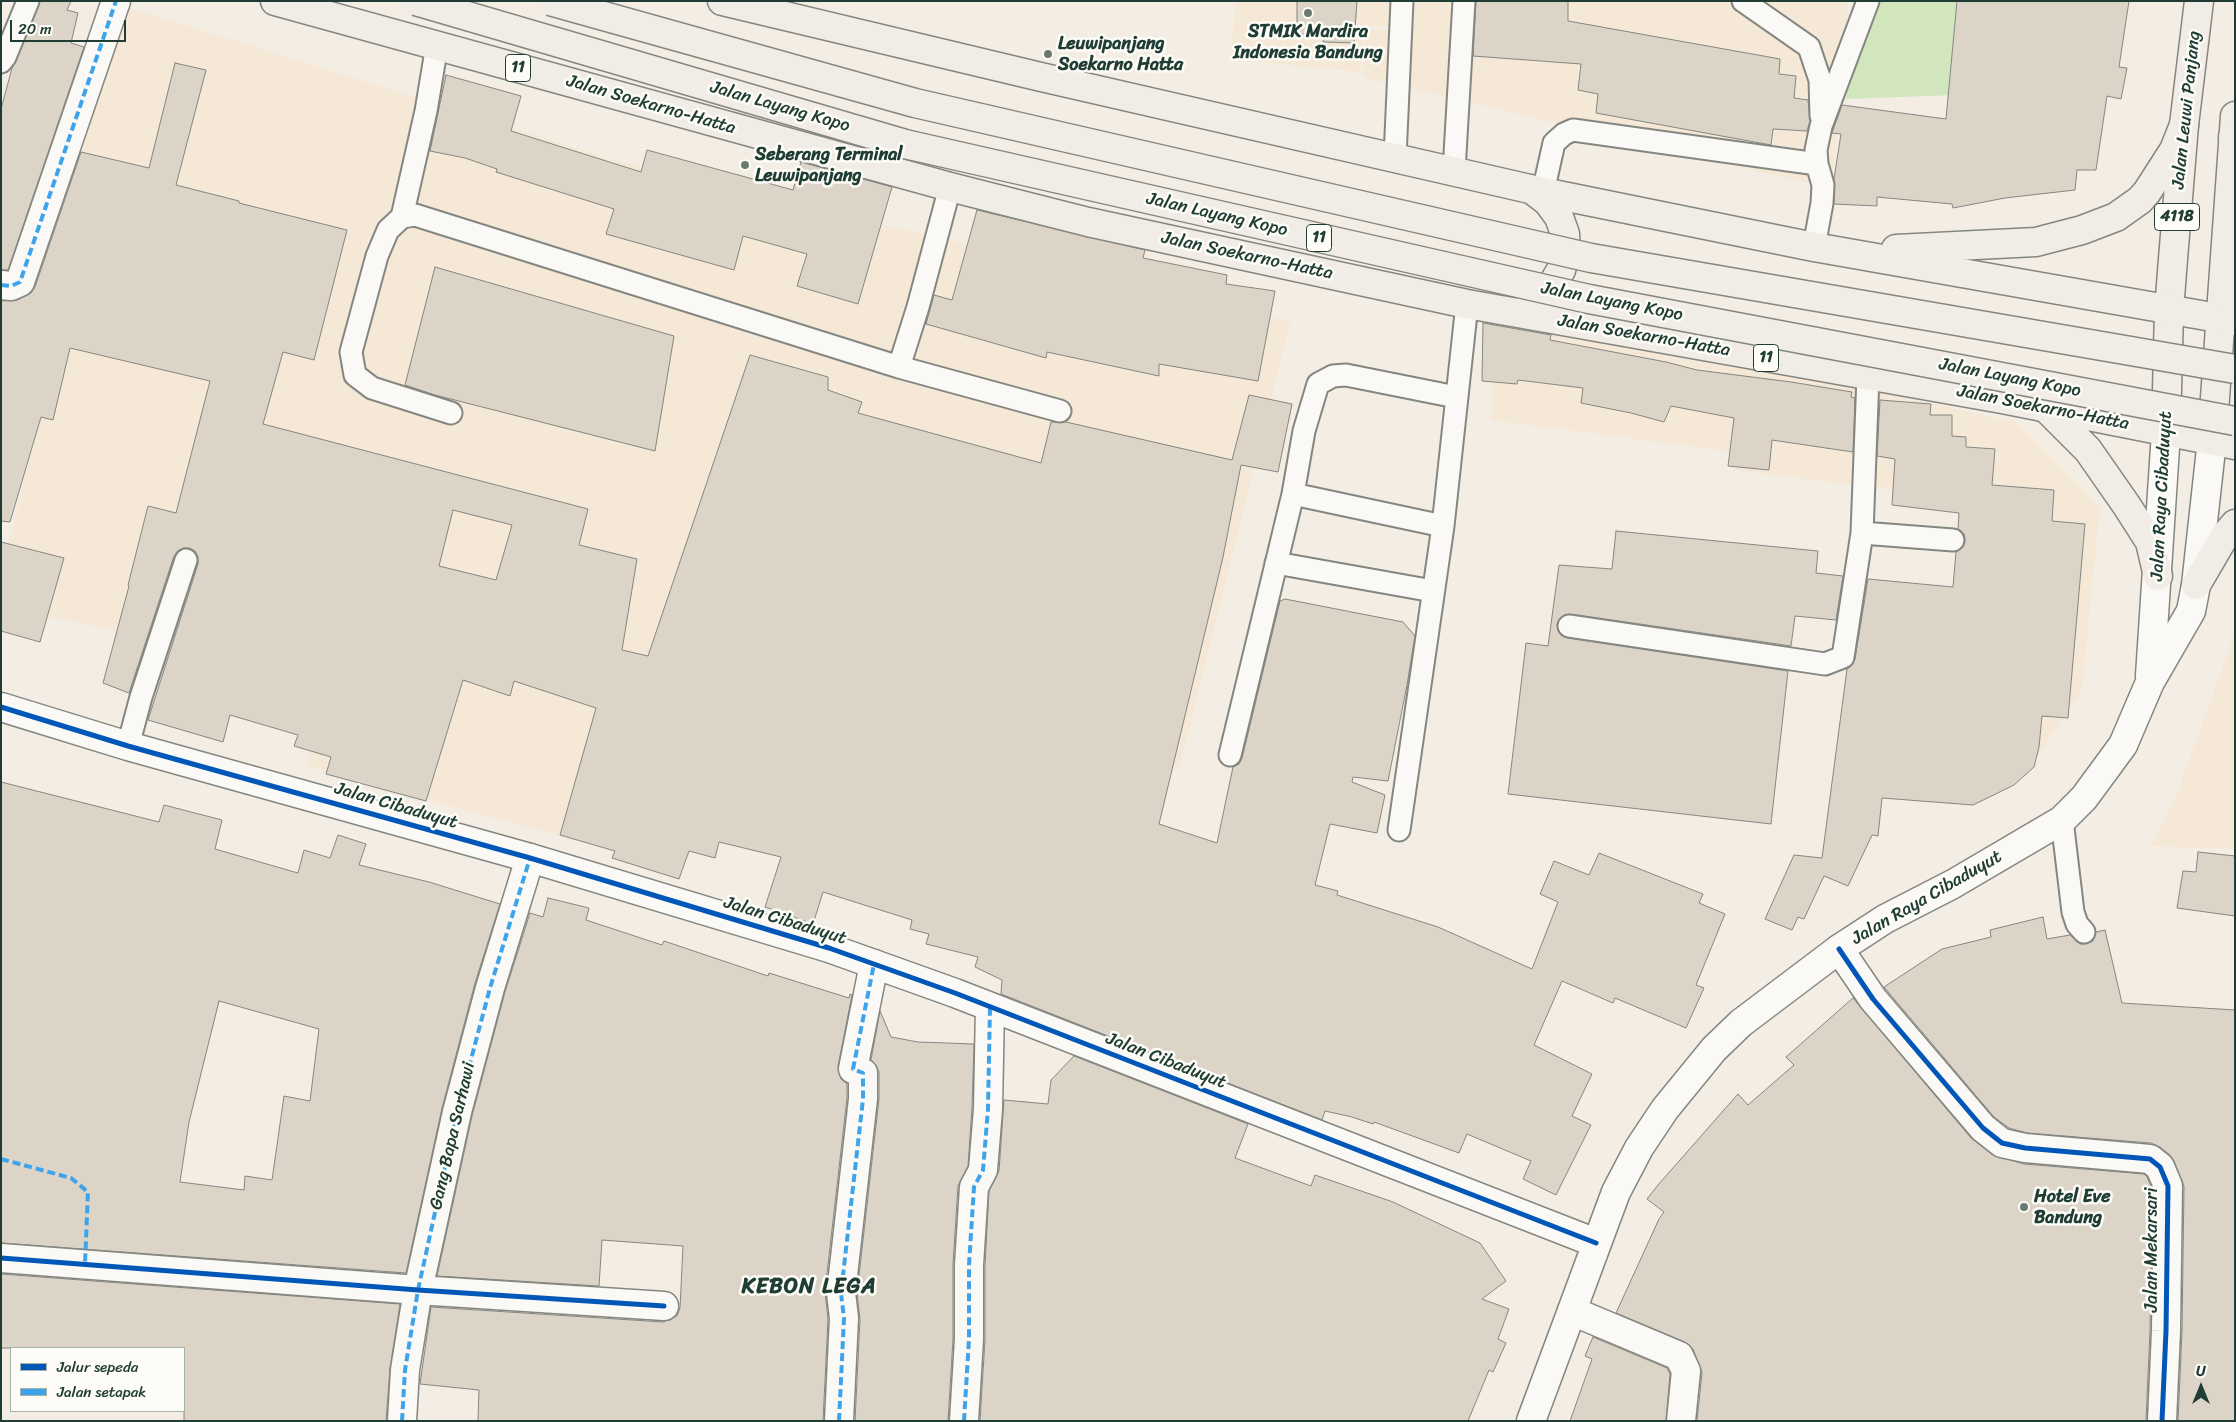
<!DOCTYPE html>
<html>
<head>
<meta charset="utf-8">
<style>
	body { margin:0 }
	#map { position:relative; width:2236px; height:1422px; overflow:hidden; background:#f3ede3; font-family:Sriracha,sans-serif }
	canvas { display:block }
	.frame { position:absolute; inset:0; border:2px solid #1f3d34; pointer-events:none }
	.legend { position:absolute; left:10px; top:1347px; width:175px; height:65px; box-sizing:border-box; background:#fdfcf7; border:1px solid #a4b0a9; margin:0; padding:6px 9px; list-style:none; font-size:15px; color:#1f3d34 }
	.legend li { display:flex; align-items:center; gap:10px; height:25px }
	.legend b { width:25px; border:1px solid #a4b0a9 }
	.north { position:absolute; left:2176px; top:1362px; width:50px; height:50px; -webkit-text-stroke:4px #fdfcf7; paint-order:stroke; rotate:0deg; font-size:14px; font-weight:700; line-height:20px; text-align:center; color:#1f3d34 }
	.north::after { content:''; display:block; margin:auto; width:18px; height:22px; background:#1f3d34; clip-path:polygon(50% 0,100% 100%,50% 72%,0 100%) }
	.scale { position:absolute; left:10px; top:20px; width:116px; height:22px; box-sizing:border-box; border:2px solid #1f3d34; border-top:0; padding-left:6px; font-size:15px; line-height:18px; white-space:nowrap; color:#1f3d34; -webkit-text-stroke:4px #fdfcf7; paint-order:stroke }
</style>
</head>
<body>
<div id="map">
<canvas width="2236" height="1422"></canvas>
<div class="frame"></div>
<ul class="legend">
<li><b style="height:6px;background:#0057b8"></b>Jalur sepeda</li>
<li><b style="height:6px;background:#3da4eb"></b>Jalan setapak</li>
</ul>
<div class="north">U</div>
<div class="scale">20 m</div>
</div>
<script>
const ctx = document.querySelector('canvas').getContext('2d');
ctx.lineJoin = 'round';
function paint(path, color) {
  ctx.fillStyle = color;
  ctx.fill(path, 'evenodd');
}
function toPath(rows) {
  const path = new Path2D();
  for (const r of rows) {
    path.moveTo(r[0], r[1]);
    for (let i = 2; i < r.length; i += 2) path.lineTo(r[i], r[i + 1]);
  }
  return path;
}
function trace(path, color, width, dash) {
  ctx.strokeStyle = color;
  ctx.lineWidth = width;
  ctx.lineCap = dash ? 'butt' : 'round';
  ctx.setLineDash(dash || []);
  ctx.stroke(path);
}
function label(font, color, halo, rows, align = 'center') {
  ctx.font = font + ' Sriracha,sans-serif';
  ctx.lineWidth = 5;
  ctx.setLineDash([]);
  ctx.textBaseline = 'middle';
  ctx.strokeStyle = halo;
  ctx.fillStyle = color;
  for (const [text, x, y, turn = 0] of rows) {
    ctx.save();
    ctx.translate(x, y);
    ctx.rotate((+turn || 0) * Math.PI / 180);
    ctx.textAlign = isNaN(turn) ? turn : align;
    if (halo) ctx.strokeText(text, 0, 0);
    ctx.fillText(text, 0, 0);
    ctx.restore();
  }
}
paint(toPath([
	[1236,1,1395,1,1393,27,1364,26,1361,72,1230,59],
	[1396,1,1848,1,1832,189,1363,77,1366,30,1395,30],
	[118,4,618,161,1290,322,1179,771,1150,765,610,694,575,840,305,766,381,491,204,437,139,635,1,607,1,572,67,312,31,303],
	[1495,322,1707,352,2017,423,2100,508,2082,688,2038,756,1975,783,1992,512,1894,490,1733,470,1736,452,1491,420],
	[2235,633,2235,849,2151,846,2175,799]
]), '#f5e8d6');
paint(toPath([
	[1853,1,1958,1,1954,95,1846,99]
]), '#d1e6bc');
const building = toPath([
	[40,1,71,1,67,10,78,13,71,43,84,47,8,270,1,270,1,109,12,68,40,1],
	[1297,1,1357,1,1354,43,1323,42,1324,35,1297,34,1297,1],
	[1476,1,1568,1,1568,21,1780,59,1779,74,1796,76,1794,98,1808,100,1810,121,1807,131,1773,129,1771,145,1596,113,1598,94,1578,90,1581,64,1473,56,1476,1],
	[1957,1,2129,1,2119,67,2127,68,2121,99,2107,96,2096,170,2077,170,2075,190,2005,198,1953,208,1952,204,1877,197,1877,206,1834,204,1834,179,1841,134,1832,133,1842,105,1946,119,1957,1],
	[175,63,206,70,176,185,239,201,239,203,347,230,314,360,283,352,263,424,588,509,579,545,637,559,622,650,648,656,750,355,828,377,828,390,862,402,858,413,1041,463,1051,422,1066,422,1232,460,1249,395,1292,404,1278,472,1241,465,1223,557,1159,824,1217,843,1233,767,1239,764,1242,758,1280,601,1285,599,1403,622,1415,636,1407,685,1388,781,1353,777,1352,782,1385,795,1377,833,1330,824,1315,885,1338,891,1337,895,1438,927,1532,969,1558,902,1540,894,1554,861,1589,875,1599,853,1703,894,1699,903,1725,914,1696,985,1704,988,1686,1028,1615,998,1613,1003,1562,981,1534,1045,1592,1074,1572,1116,1591,1125,1556,1195,1523,1179,1531,1161,1467,1134,1459,1153,1374,1122,1373,1124,1352,1117,1325,1111,1322,1120,1001,994,1002,980,975,967,978,957,926,944,929,934,910,929,912,920,823,892,813,924,765,907,781,857,719,842,715,858,689,851,679,879,612,858,615,851,560,835,596,708,514,681,510,696,463,680,426,801,326,774,331,757,294,746,298,735,230,715,223,742,148,720,198,564,198,557,195,551,189,548,183,548,174,556,129,693,103,683,129,586,128,585,148,506,176,513,210,381,70,348,53,420,41,417,10,522,1,521,1,301,17,300,31,293,35,287,81,152,149,168,175,63],
	[453,510,512,525,496,580,439,566,453,510],
	[446,75,521,96,511,131,641,172,647,150,793,190,801,162,892,187,858,304,797,286,807,254,743,236,734,270,606,234,614,209,496,172,497,169,465,158,430,151,446,75],
	[977,210,1145,250,1143,258,1227,275,1226,284,1275,291,1258,381,1159,364,1159,376,1047,352,1046,358,926,324,934,295,952,300,977,210],
	[435,267,674,336,655,451,435,395,405,385,435,267],
	[1483,323,1551,335,1550,340,1666,362,1697,370,1791,382,1852,392,1851,397,1855,398,1853,452,1772,440,1769,470,1728,466,1734,418,1671,406,1664,422,1631,413,1581,403,1583,388,1518,380,1517,384,1482,381,1483,323],
	[1880,400,1931,404,1930,415,1952,415,1952,436,1966,437,1966,447,1995,449,1992,485,2054,490,2052,521,2085,524,2068,718,2042,716,2039,747,2034,767,2014,785,1973,805,1882,798,1878,836,1872,835,1848,886,1824,876,1804,919,1798,917,1792,930,1765,919,1794,855,1822,858,1847,669,1852,665,1855,659,1868,579,1953,587,1956,552,1963,547,1965,541,1964,534,1958,529,1959,513,1892,505,1895,459,1877,456,1880,400],
	[1616,531,1818,551,1816,573,1843,576,1836,620,1795,616,1791,646,1571,614,1564,615,1557,624,1558,631,1567,638,1788,671,1771,824,1508,794,1526,643,1548,646,1559,565,1612,569,1616,531],
	[1,542,64,558,40,642,1,631,1,542],
	[1,782,159,822,164,805,222,820,215,849,298,873,304,850,330,858,338,835,366,844,359,865,429,882,500,904,475,983,442,1108,406,1273,1,1243,1,782],
	[219,1001,319,1029,310,1101,284,1096,272,1180,245,1176,244,1190,180,1182,189,1122,219,1001],
	[2198,852,2235,856,2235,916,2177,908,2183,871,2196,872,2198,852],
	[548,898,589,908,586,920,662,945,664,941,768,976,769,973,849,998,850,994,852,995,838,1066,841,1079,847,1084,847,1098,825,1291,828,1319,823,1421,478,1421,479,1390,420,1384,431,1307,663,1322,677,1316,680,1308,683,1246,602,1240,599,1286,437,1276,472,1116,505,992,530,913,543,917,548,898],
	[2043,917,2047,939,2070,935,2080,944,2086,944,2093,941,2096,932,2105,930,2122,1003,2235,1010,2235,1421,2178,1421,2182,1331,2184,1186,2174,1161,2170,1155,2160,1147,2151,1143,2027,1133,2009,1128,1994,1117,1884,987,1942,949,1991,937,1990,930,2043,917],
	[1853,998,1971,1138,1993,1155,2024,1164,2144,1174,2147,1177,2152,1189,2150,1331,2146,1421,1697,1421,1702,1372,1693,1349,1685,1342,1616,1313,1659,1219,1664,1212,1647,1199,1658,1185,1738,1094,1748,1105,1794,1065,1786,1057,1853,998],
	[880,1011,891,1037,918,1042,974,1044,972,1108,968,1166,958,1186,953,1264,953,1339,948,1421,855,1421,860,1319,857,1293,879,1099,879,1072,876,1065,871,1060,880,1011],
	[1074,1056,1248,1124,1235,1158,1311,1186,1315,1175,1393,1202,1480,1243,1506,1281,1482,1299,1509,1309,1498,1339,1506,1343,1493,1372,1489,1370,1468,1421,980,1421,985,1340,985,1266,989,1191,999,1171,1004,1100,1048,1104,1051,1080,1074,1056],
	[1,1274,400,1304,390,1368,386,1421,184,1421,184,1348,1,1348,1,1274],
	[1593,1337,1667,1368,1670,1374,1666,1421,1570,1421,1592,1359,1585,1356,1593,1337]
]);
paint(building, '#dcd4c7');
trace(building, '#848781', 1);
const service = toPath([
	[1743,1,1809,47,1820,80,1821,116],
	[1,62,5,57,28,1],
	[1395,158,1402,1],
	[1454,171,1464,1],
	[1543,192,1554,143,1564,134,1573,130,1817,164,1816,150,1821,126,1868,1],
	[402,217,426,111,437,45],
	[1814,247,1822,203,1823,185,1817,164],
	[899,367,1060,411],
	[1868,376,1862,533,1953,540],
	[1456,397,1346,375,1333,376,1318,384,1304,431,1293,494,1443,526,1467,304],
	[451,413,372,388,355,375,351,352,377,256,388,230,402,217,415,215,899,367,918,307,950,187],
	[1276,563,1433,591],
	[1569,626,1825,664,1843,657,1862,533],
	[128,746,141,697,186,560],
	[1230,755,1293,494],
	[2062,820,2073,912,2077,924,2084,932],
	[1399,830,1443,526]
]);
const minor = toPath([
	[1,285,11,286,20,282,116,1],
	[1839,949,1873,999,1983,1128,2002,1143,2025,1148,2150,1159,2160,1167,2168,1186,2166,1331,2162,1421],
	[1,1258,418,1290,664,1306],
	[1572,1311,1679,1356,1686,1371,1681,1421],
	[402,1421,405,1370,418,1290,457,1112,490,988,530,858],
	[839,1421,844,1318,841,1293,863,1099,863,1073,853,1069,874,964],
	[964,1421,969,1339,969,1265,974,1187,983,1170,988,1109,990,1007]
]);
const tertiary = toPath([
	[1,707,128,746,530,858,829,948,955,993,1596,1243]
]);
const secondary = toPath([
	[2150,676,2166,432],
	[1531,1421,1616,1192,1639,1148,1665,1109,1714,1049,1741,1023,1839,949,1885,919,1953,884,2062,820,2084,798,2123,745,2150,682,2191,611,2196,585,2212,440]
]);
const primary = toPath([
	[2166,431,2169,310,2173,259,2184,125,2199,1],
	[2212,440,2235,116]
]);
const trunk = toPath([
	[275,1,950,187,1088,222,1467,304,2002,399,2235,445],
	[722,1,1041,77,1543,192,1814,247,2235,321],
	[2233,137,2235,144],
	[1896,249,2036,242,2082,230,2116,217,2140,200,2147,192,2174,150,2184,125],
	[1530,303,1539,298,1552,285,1561,270,1566,252,1565,234,1559,217,1548,202,1531,189],
	[2045,407,2088,450,2127,506,2150,542,2158,576],
	[2196,585,2224,537,2235,524]
]);
trace(service, '#848781', 25);
trace(minor, '#848781', 31);
trace(tertiary, '#848781', 31);
trace(secondary, '#848781', 31);
trace(primary, '#848781', 31);
trace(trunk, '#848781', 31);
trace(service, '#faf9f6', 21);
trace(minor, '#faf9f6', 28);
trace(tertiary, '#faf9f6', 28);
trace(secondary, '#faf9f6', 28);
trace(primary, '#f1ece5', 28);
trace(trunk, '#f1ece5', 28);
const trunkBridge = toPath([
	[416,1,905,144,1589,299,2235,421],
	[550,1,915,103,1591,258,2235,369]
]);
trace(trunkBridge, '#848781', 31, []);
trace(trunkBridge, '#f1ece5', 28);
trace(toPath([
	[1,285,11,286,20,282,116,1],
	[1,1159,71,1178,88,1192,85,1264],
	[402,1421,405,1370,418,1290,457,1112,490,988,530,858],
	[839,1421,844,1318,841,1293,863,1099,863,1073,853,1069,874,964],
	[964,1421,969,1339,969,1265,974,1187,983,1170,988,1109,990,1007]
]), '#3da4eb', 4, [8, 4]);
trace(toPath([
	[1,707,128,746,530,858,829,948,955,993,1596,1243],
	[1839,949,1873,999,1983,1128,2002,1143,2025,1148,2150,1159,2160,1167,2168,1186,2166,1331,2162,1421],
	[1,1258,418,1290,664,1306]
]), '#0057b8', 5);
for (const [x, y, r, color] of [
	[1308,13,5,"#697b71"],
	[1048,54,5,"#697b71"],
	[745,165,5,"#697b71"],
	[2024,1207,5,"#697b71"]
]) {
  const dot = new Path2D();
  dot.arc(x, y, r, 0, 2 * Math.PI);
  ctx.fillStyle = color;
  ctx.fill(dot);
  trace(dot, '#fdfcf7', 2);
}
for (const [x, y, w] of [
	[518,68,25],
	[2177,217,45],
	[1319,238,25],
	[1766,358,25]
]) {
  const box = new Path2D();
  box.roundRect(x - w / 2, y - 13.5, w, 27, 4);
  ctx.fillStyle = '#fdfcf7';
  ctx.fill(box);
  trace(box, '#1f3d34', 1);
}
label('bold 16px', '#1f3d34', null, [
	["11",518,68],
	["4118",2177,217],
	["11",1319,238],
	["11",1766,358]
]);
label('bold 18px', '#1f3d34', '#fdfcf7', [
	["STMIK Mardira",1308,32,"center"],
	["Indonesia Bandung",1308,53,"center"],
	["Leuwipanjang",1058,44],
	["Soekarno Hatta",1058,65],
	["Seberang Terminal",755,155],
	["Leuwipanjang",755,176],
	["Hotel Eve",2034,1197],
	["Bandung",2034,1218]
], 'left');
label('18px', '#1f3d34', '#fdfcf7', [
	["Jalan Soekarno-Hatta",651,105,16],
	["Jalan Layang Kopo",780,107,16],
	["Jalan Leuwi Panjang",2187,110,-84],
	["Jalan Layang Kopo",1217,215,13],
	["Jalan Soekarno-Hatta",1247,256,12],
	["Jalan Layang Kopo",1612,302,11],
	["Jalan Soekarno-Hatta",1644,336,10],
	["Jalan Layang Kopo",2010,378,11],
	["Jalan Soekarno-Hatta",2043,408,11],
	["Jalan Raya Cibaduyut",2162,496,-87],
	["Jalan Cibaduyut",396,806,16],
	["Jalan Raya Cibaduyut",1927,898,-30],
	["Jalan Cibaduyut",785,921,17],
	["Jalan Cibaduyut",1166,1061,21],
	["Gang Bapa Sarhawi",453,1136,-77],
	["Jalan Mekarsari",2152,1250,-90]
]);
ctx.letterSpacing = '1px';
label('bold 22px', '#1f3d34', '#fdfcf7', [
	["KEBON LEGA",809,1287]
]);
ctx.letterSpacing = '0px';
</script>
</body>
</html>
